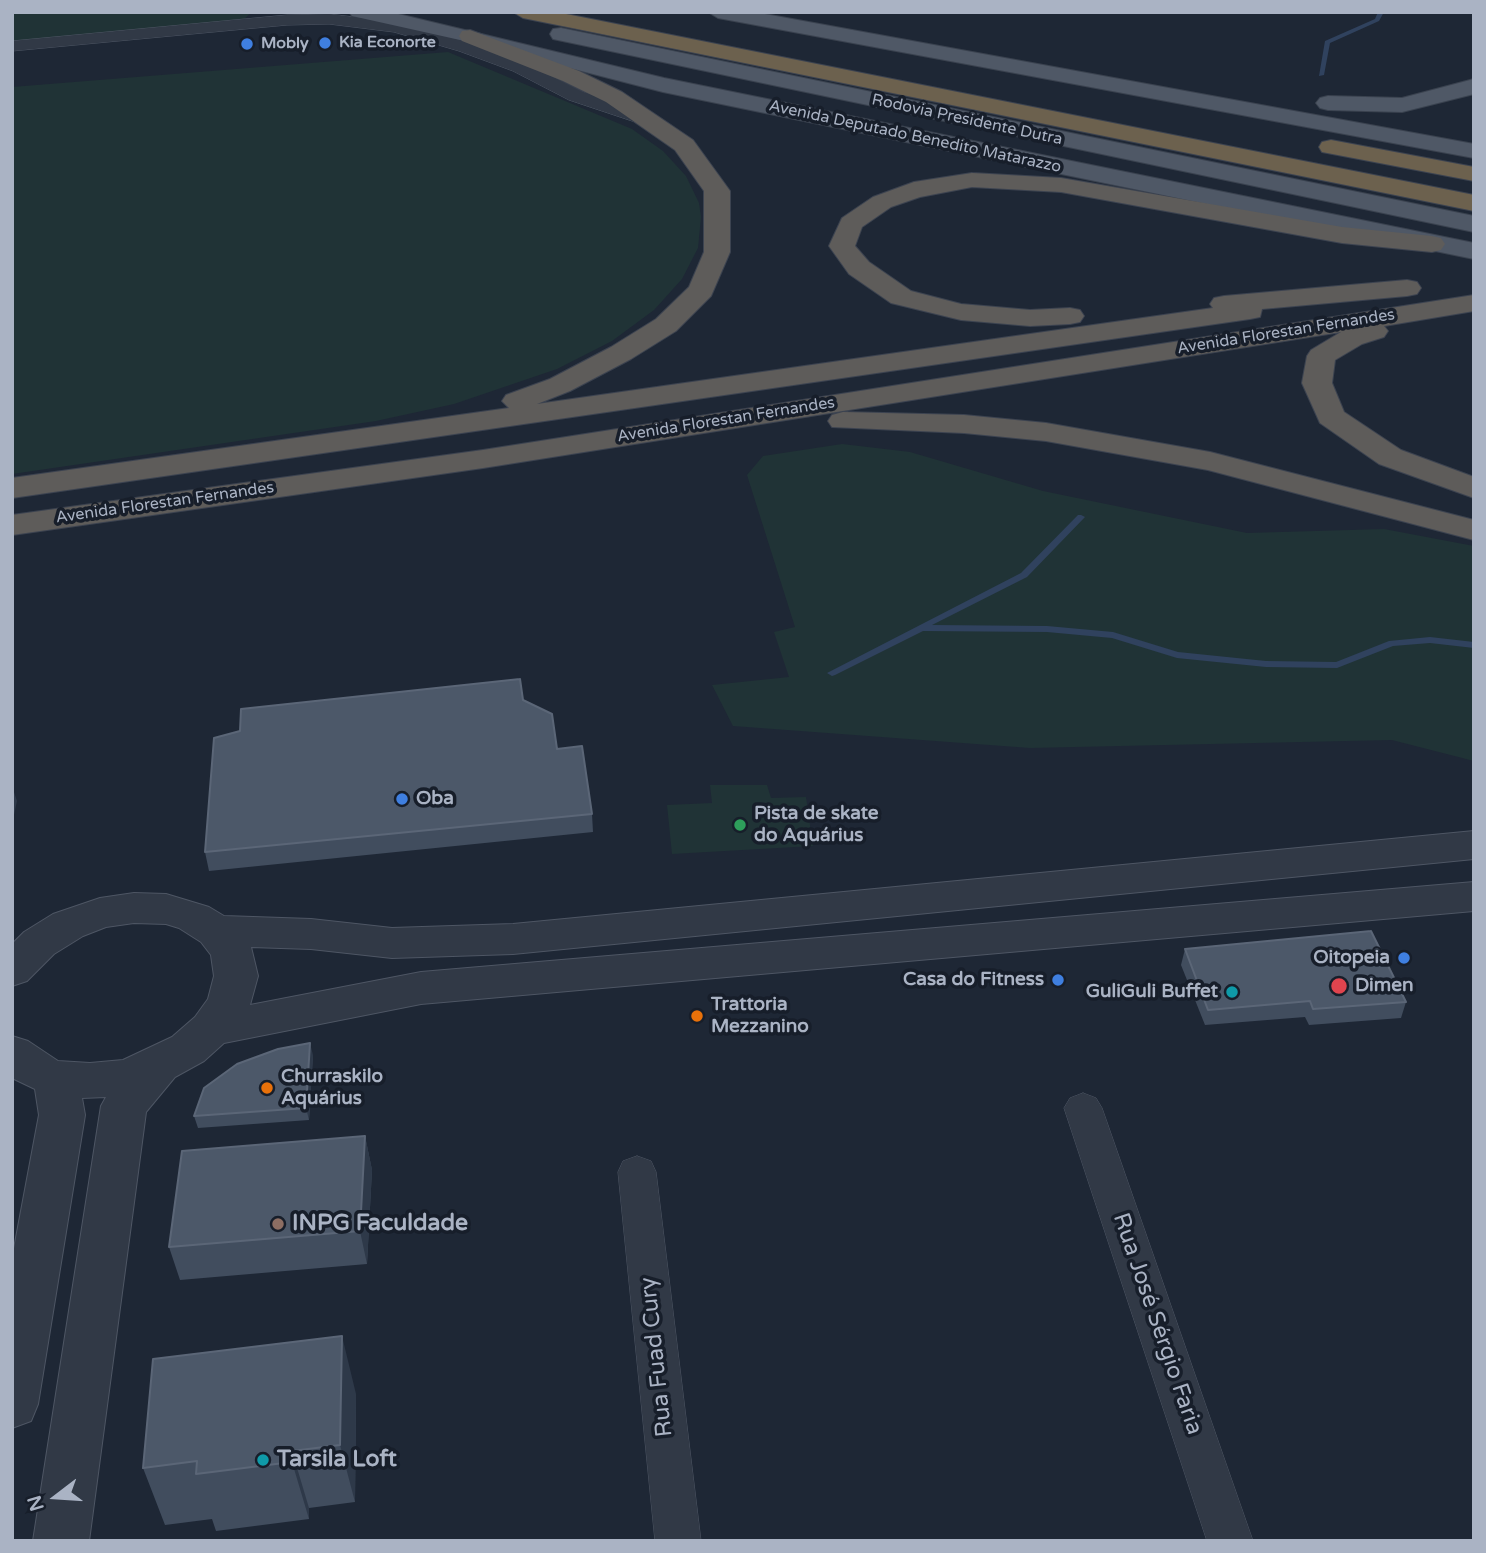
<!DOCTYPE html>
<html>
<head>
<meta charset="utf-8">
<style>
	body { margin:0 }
	#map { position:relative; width:1486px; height:1553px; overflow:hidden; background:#1e2735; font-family:"Varela Round",sans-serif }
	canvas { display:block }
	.frame { position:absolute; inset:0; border:14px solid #aab3c4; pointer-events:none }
	.north { position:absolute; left:21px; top:1462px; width:70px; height:70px; -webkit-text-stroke:5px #171e2a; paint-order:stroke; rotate:253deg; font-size:19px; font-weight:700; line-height:28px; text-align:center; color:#aab3c4 }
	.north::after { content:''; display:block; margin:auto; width:24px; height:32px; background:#aab3c4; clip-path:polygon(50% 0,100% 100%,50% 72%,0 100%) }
</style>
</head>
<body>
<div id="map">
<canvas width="1486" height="1553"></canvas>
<div class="frame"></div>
<div class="north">N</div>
</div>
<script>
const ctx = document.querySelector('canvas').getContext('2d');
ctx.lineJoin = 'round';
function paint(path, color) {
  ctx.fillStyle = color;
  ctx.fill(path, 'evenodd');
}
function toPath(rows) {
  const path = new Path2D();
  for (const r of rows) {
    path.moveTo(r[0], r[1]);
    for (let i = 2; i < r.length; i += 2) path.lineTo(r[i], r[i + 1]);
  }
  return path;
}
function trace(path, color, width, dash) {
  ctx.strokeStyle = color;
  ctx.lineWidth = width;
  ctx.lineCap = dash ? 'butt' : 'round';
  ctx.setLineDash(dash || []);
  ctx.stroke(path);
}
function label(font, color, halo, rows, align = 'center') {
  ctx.font = font + ' "Varela Round",sans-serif';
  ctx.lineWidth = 7;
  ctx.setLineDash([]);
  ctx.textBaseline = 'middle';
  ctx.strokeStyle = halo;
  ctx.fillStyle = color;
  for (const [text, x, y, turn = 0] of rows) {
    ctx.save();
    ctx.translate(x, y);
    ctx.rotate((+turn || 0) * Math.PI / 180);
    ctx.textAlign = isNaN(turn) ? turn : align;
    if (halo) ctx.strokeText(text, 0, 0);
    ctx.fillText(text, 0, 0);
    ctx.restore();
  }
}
paint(toPath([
	[12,12,252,12,244,19,12,42],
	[448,52,632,129,663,151,686,176,699,203,701,217,698,248,682,279,654,310,612,341,557,369,454,404,376,421,12,474,12,87],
	[842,444,910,452,1043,491,1247,533,1384,529,1474,546,1474,761,1392,740,1030,748,733,726,712,685,789,677,774,632,795,627,747,475,763,456],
	[710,785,767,785,771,798,806,797,813,846,672,854,667,805,712,803]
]), '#203336');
paint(toPath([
	[1378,12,1384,12,1379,21,1330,43,1324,75,1319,76,1325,41,1375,19,1378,12],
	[1078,515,1081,515,1085,517,1027,577,932,625,1047,626,1113,632,1178,652,1266,661,1336,662,1389,641,1430,637,1474,642,1474,648,1430,643,1393,646,1337,668,1266,667,1177,658,1112,638,1047,632,923,631,835,675,832,676,827,673,1021,573,1078,515]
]), '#30425e');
const minor = toPath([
	[329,14,395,22,471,43,525,63,583,92,657,117,660,121,650,127,569,100,513,71,459,51,394,32,329,24,287,25,12,51,12,41,287,15,329,14],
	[1083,1093,1096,1098,1102,1108,1253,1541,1207,1541,1064,1108,1070,1098,1083,1093],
	[637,1156,651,1161,656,1172,701,1541,655,1541,618,1172,623,1161,637,1156]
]);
const tertiary = toPath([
	[1474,831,1474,859,513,954,392,958,311,949,251,947,258,976,250,1005,421,972,1474,882,1474,911,421,1004,224,1043,204,1061,175,1077,146,1112,89,1541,33,1541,101,1106,106,1097,82,1098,85,1115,38,1404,31,1421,12,1428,12,1259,39,1115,35,1089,12,1078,12,1036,28,1041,58,1061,90,1063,123,1060,172,1037,195,1017,208,999,214,976,211,955,201,942,179,928,166,924,134,923,106,927,83,936,54,954,27,981,12,986,12,944,24,932,53,914,100,898,134,893,166,894,209,907,224,916,311,919,392,928,513,924,1474,831]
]);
const primary = toPath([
	[349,12,390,12,664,78,1474,243,1474,259,663,92,469,42,352,16,349,12],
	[708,12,754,12,1474,144,1474,158,718,18,708,12],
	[561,28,1474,216,1474,232,553,39,550,34,553,29,561,28],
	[1474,79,1474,94,1402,112,1328,110,1320,108,1316,103,1320,98,1328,96,1402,98,1474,79]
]);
const trunk = toPath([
	[470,30,579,71,622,92,693,140,730,191,730,252,711,296,676,331,631,359,570,391,537,404,1213,308,1210,304,1214,298,1224,296,1407,280,1417,282,1421,288,1417,294,1407,296,1262,309,1260,317,1250,319,12,498,12,478,509,408,502,401,506,395,550,379,611,347,656,319,689,287,704,252,704,191,675,150,606,102,563,81,462,41,459,36,462,31,470,30],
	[972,173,1061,178,1342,227,1432,236,1441,238,1445,244,1441,250,1432,252,1342,243,1061,192,972,187,920,197,891,207,862,227,855,246,869,262,911,291,961,304,1030,310,1070,308,1080,310,1084,316,1080,322,1070,324,1030,326,961,320,891,303,849,274,829,246,842,218,873,197,914,182,972,173],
	[1474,295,1474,311,1384,326,1388,331,1384,337,1362,344,1335,360,1332,383,1344,412,1401,450,1474,477,1474,498,1379,464,1320,423,1302,383,1307,356,1311,350,1341,332,483,468,12,535,12,515,483,450,1474,295],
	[843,412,964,415,1046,423,1210,452,1474,520,1474,540,1208,470,1046,441,964,433,832,427,828,421,832,415,843,412]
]);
const motorway = toPath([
	[513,12,556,12,1474,195,1474,211,523,18,513,12],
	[1331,140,1474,167,1474,181,1322,152,1319,147,1322,142,1331,140]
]);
trace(minor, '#4e5664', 1);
trace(tertiary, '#4e5664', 2);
trace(primary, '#3a424f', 2);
trace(trunk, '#3c4350', 2);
trace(motorway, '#3c4350', 2);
paint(minor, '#313946');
paint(tertiary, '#313946');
paint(primary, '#4f5866');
paint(trunk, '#5e5c5a');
paint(motorway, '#6c614e');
paint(toPath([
	[523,700,557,749,592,814,593,832,209,871,205,852],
	[1185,949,1406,1002,1401,1018,1309,1025,1305,1017,1205,1025,1181,965],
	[313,1055,309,1120,198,1128,194,1116],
	[365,1136,372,1170,367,1264,180,1280,169,1247],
	[356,1394,355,1502,309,1508,309,1519,216,1531,212,1519,165,1525,143,1468]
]), '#414d5e');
paint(toPath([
	[13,789,17,801,12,824,12,793],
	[310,1043,313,1055,309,1120,306,1108],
	[365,1136,372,1170,367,1264,360,1231],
	[342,1336,356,1394,355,1502,340,1445],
	[292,1451,309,1508,309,1519,292,1462]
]), '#2e3949');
const building = toPath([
	[520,679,523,700,552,714,557,749,582,746,592,814,205,852,214,738,240,731,241,709,520,679],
	[1371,931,1406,1002,1313,1009,1310,1001,1208,1010,1185,949,1371,931],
	[310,1043,306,1108,194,1116,204,1088,237,1064,278,1049,310,1043],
	[365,1136,360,1231,169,1247,182,1151,365,1136],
	[342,1336,340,1445,292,1451,292,1462,196,1474,197,1461,143,1468,153,1359,342,1336]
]);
paint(building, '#4c5869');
trace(building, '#5b6677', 2);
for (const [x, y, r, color] of [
	[325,43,7,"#3f7fe0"],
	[247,44,7,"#3f7fe0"],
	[402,799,7,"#3f7fe0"],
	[740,825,7,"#2e9e5b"],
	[1404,958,7,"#3f7fe0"],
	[1058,980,7,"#3f7fe0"],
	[1339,986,9,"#e0444e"],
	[1232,992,7,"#0f9aa8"],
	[697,1016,7,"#e8710a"],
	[267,1088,7,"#e8710a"],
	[278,1224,7,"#8d6e63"],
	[263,1460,7,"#0f9aa8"]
]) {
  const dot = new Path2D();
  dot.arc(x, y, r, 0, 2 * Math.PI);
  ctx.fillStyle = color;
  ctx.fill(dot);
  trace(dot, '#171e2a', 2.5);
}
label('bold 16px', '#aab3c4', '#171e2a', [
	["Kia Econorte",339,43],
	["Mobly",261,44]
], 'left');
label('16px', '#aab3c4', '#171e2a', [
	["Rodovia Presidente Dutra",967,120,12],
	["Avenida Deputado Benedito Matarazzo",915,137,12],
	["Avenida Florestan Fernandes",1286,332,-9],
	["Avenida Florestan Fernandes",726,420,-9],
	["Avenida Florestan Fernandes",165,503,-8]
]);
label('bold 19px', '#aab3c4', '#171e2a', [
	["Oba",416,799],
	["Pista de skate",754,814],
	["do Aquárius",754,836],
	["Oitopeia",1390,958,"right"],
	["Casa do Fitness",1044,980,"right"],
	["Dimen",1355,986],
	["GuliGuli Buffet",1218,992,"right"],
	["Trattoria",711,1005],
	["Mezzanino",711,1027],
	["Churraskilo",281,1077],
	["Aquárius",281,1099]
], 'left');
label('bold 23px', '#aab3c4', '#171e2a', [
	["INPG Faculdade",292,1224],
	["Tarsila Loft",277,1460]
], 'left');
label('23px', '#aab3c4', '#171e2a', [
	["Rua José Sérgio Faria",1157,1324,71],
	["Rua Fuad Cury",657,1357,-96]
]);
</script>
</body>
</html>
